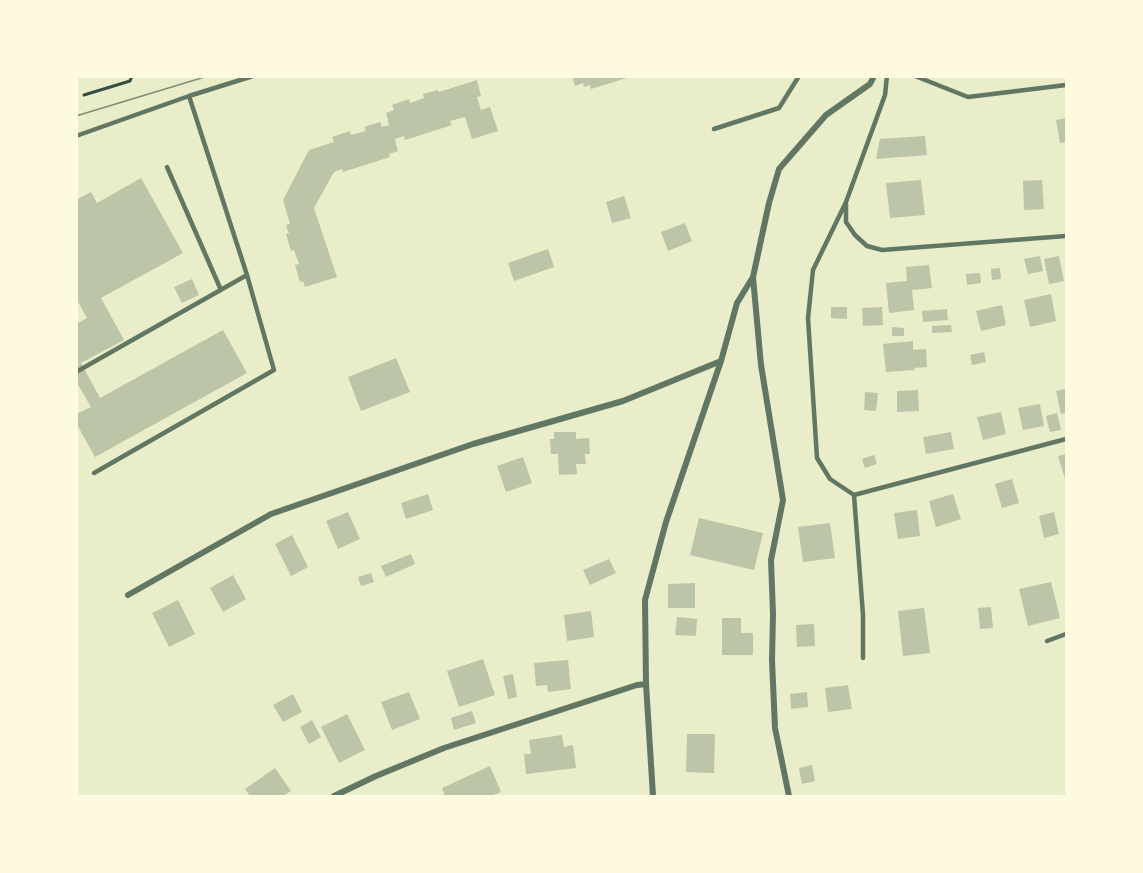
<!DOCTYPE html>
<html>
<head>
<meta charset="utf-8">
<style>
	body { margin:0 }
	#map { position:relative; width:1143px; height:873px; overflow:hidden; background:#e9edc9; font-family:"Source Sans 3",sans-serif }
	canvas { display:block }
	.frame { position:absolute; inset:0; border:78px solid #fefae0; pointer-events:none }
</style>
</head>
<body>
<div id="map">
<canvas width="1143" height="873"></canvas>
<div class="frame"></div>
</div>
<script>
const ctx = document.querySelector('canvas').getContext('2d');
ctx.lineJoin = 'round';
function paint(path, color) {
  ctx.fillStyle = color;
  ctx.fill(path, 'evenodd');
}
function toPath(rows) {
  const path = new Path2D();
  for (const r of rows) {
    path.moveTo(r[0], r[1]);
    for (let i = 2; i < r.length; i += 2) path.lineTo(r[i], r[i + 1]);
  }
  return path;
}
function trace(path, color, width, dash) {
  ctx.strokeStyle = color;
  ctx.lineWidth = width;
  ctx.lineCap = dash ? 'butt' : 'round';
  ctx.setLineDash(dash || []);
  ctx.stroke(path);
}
paint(toPath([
	[572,76,630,76,630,77,591,89,590,85,584,87,583,83,575,86],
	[477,80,481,96,477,97,481,110,490,107,498,131,472,139,465,117,450,121,452,125,405,140,404,136,395,139,398,151,389,154,390,157,343,172,342,169,334,172,314,208,337,277,305,287,303,281,300,282,295,265,299,264,294,250,291,251,286,234,289,234,286,225,290,224,283,200,309,150,334,142,332,137,350,131,351,135,366,131,364,127,380,122,382,127,389,125,386,113,394,110,392,105,409,99,410,103,424,98,423,94,438,90,439,92],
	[1066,118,1066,142,1060,143,1056,120],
	[925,136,927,155,876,159,880,139],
	[141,178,183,253,101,298,124,340,81,363,100,398,223,330,247,373,95,457,76,423,76,414,91,407,76,381,76,324,87,318,76,298,76,200,91,192,97,203],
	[921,180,925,215,890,218,886,183],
	[1042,180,1044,209,1024,210,1023,181],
	[624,196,631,218,612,223,606,202],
	[685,223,692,241,668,251,661,232],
	[548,249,554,267,514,281,508,263],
	[1040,256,1043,271,1028,274,1024,259],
	[1059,256,1064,281,1049,284,1044,259],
	[929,265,932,288,912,290,914,310,889,313,886,283,907,281,906,267],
	[1000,268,1001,279,992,280,991,269],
	[980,273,981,283,967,285,966,274],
	[192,279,199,295,182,303,174,287],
	[1051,294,1056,321,1030,327,1024,300],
	[1002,305,1006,325,981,331,976,311],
	[831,307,847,307,847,319,831,318],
	[882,307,883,325,863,326,862,308],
	[947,309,948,320,923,322,922,311],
	[951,325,952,332,932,333,932,326],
	[892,327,904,328,904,336,892,336],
	[913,341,913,350,926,349,927,367,914,368,915,370,886,372,883,344],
	[984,352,986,362,972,365,970,355],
	[396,358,410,392,361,411,348,377],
	[1066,389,1066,413,1061,414,1056,391],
	[918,390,919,411,897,412,897,391],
	[865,392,878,393,876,411,864,410],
	[1040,404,1044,426,1023,430,1018,408],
	[1001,412,1006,434,983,440,977,417],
	[1057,413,1061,430,1050,432,1046,416],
	[554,432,576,432,576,439,589,438,590,454,585,454,586,464,576,464,577,474,559,475,558,454,551,454,550,439,554,439],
	[951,432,954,449,926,454,923,437],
	[1066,454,1066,482,1058,456],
	[874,455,877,464,865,468,862,459],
	[523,457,532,483,506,492,497,466],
	[1012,479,1019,503,1002,508,995,484],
	[428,494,433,510,406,519,401,503],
	[953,494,961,519,936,527,929,501],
	[917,510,920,536,898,539,894,513],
	[348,512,360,539,338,549,326,521],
	[1054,512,1059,534,1044,538,1039,516],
	[699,518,763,533,754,570,690,555],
	[830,523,835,558,803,562,798,527],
	[292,535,308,567,291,576,275,544],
	[411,554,415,564,386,577,381,566],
	[609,559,616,573,590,585,583,570],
	[371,573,374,582,361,586,358,577],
	[233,575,246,599,223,612,210,588],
	[1051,582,1060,618,1028,626,1019,589],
	[695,583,695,608,668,608,668,584],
	[178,600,195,634,169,647,152,613],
	[991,607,993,628,980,629,978,608],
	[924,608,930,653,903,656,898,611],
	[591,611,594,637,567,641,564,615],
	[677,617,697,619,696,636,675,635],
	[722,618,741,618,741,633,753,633,753,655,722,655],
	[814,624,815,646,797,647,796,625],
	[483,659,495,695,459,707,447,671],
	[568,660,571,689,548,692,547,685,536,686,534,663],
	[513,674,517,697,508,699,503,676],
	[848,685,852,709,828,712,825,688],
	[409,692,420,719,392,730,381,702],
	[807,692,808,707,791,709,790,694],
	[293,694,302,712,283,722,273,705],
	[472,711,476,723,454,730,451,718],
	[347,714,365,750,339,763,321,727],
	[312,720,321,737,309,744,300,727],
	[687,734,715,734,714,773,686,772],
	[562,735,564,747,573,745,576,768,526,774,524,754,531,754,529,740],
	[812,765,815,781,802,784,799,768],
	[490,766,501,792,491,796,445,796,442,788],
	[275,768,291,791,283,796,250,796,245,789]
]), '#bcc5a7');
trace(toPath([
	[84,95,130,81,132,76]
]), '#344e41', 3);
trace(toPath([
	[915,76,968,97,1066,85],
	[714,129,779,108,799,76],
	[76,136,189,96,253,76],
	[167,167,221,290],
	[846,204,846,222,855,235,867,246,882,250,1066,236],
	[76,372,247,275],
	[94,473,274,370,247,275,189,96],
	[854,495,830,479,817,458,808,318,813,270,846,202,885,95,887,76],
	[854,495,1066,439],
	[854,495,863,615,863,658],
	[1047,641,1066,634]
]), '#617663', 4.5);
trace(toPath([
	[128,595,271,514,473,444,623,401,721,361],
	[334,796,376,776,444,748,637,685,646,684],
	[653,796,646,684,645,600,666,522,721,361,737,303,753,277],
	[789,796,775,728,772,660,773,614,771,560,783,500,761,365,753,277,769,203,779,169,826,115,870,84,874,76]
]), '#617663', 6);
trace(toPath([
	[76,116,208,76]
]), '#7c8e77', 1.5);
</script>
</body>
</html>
